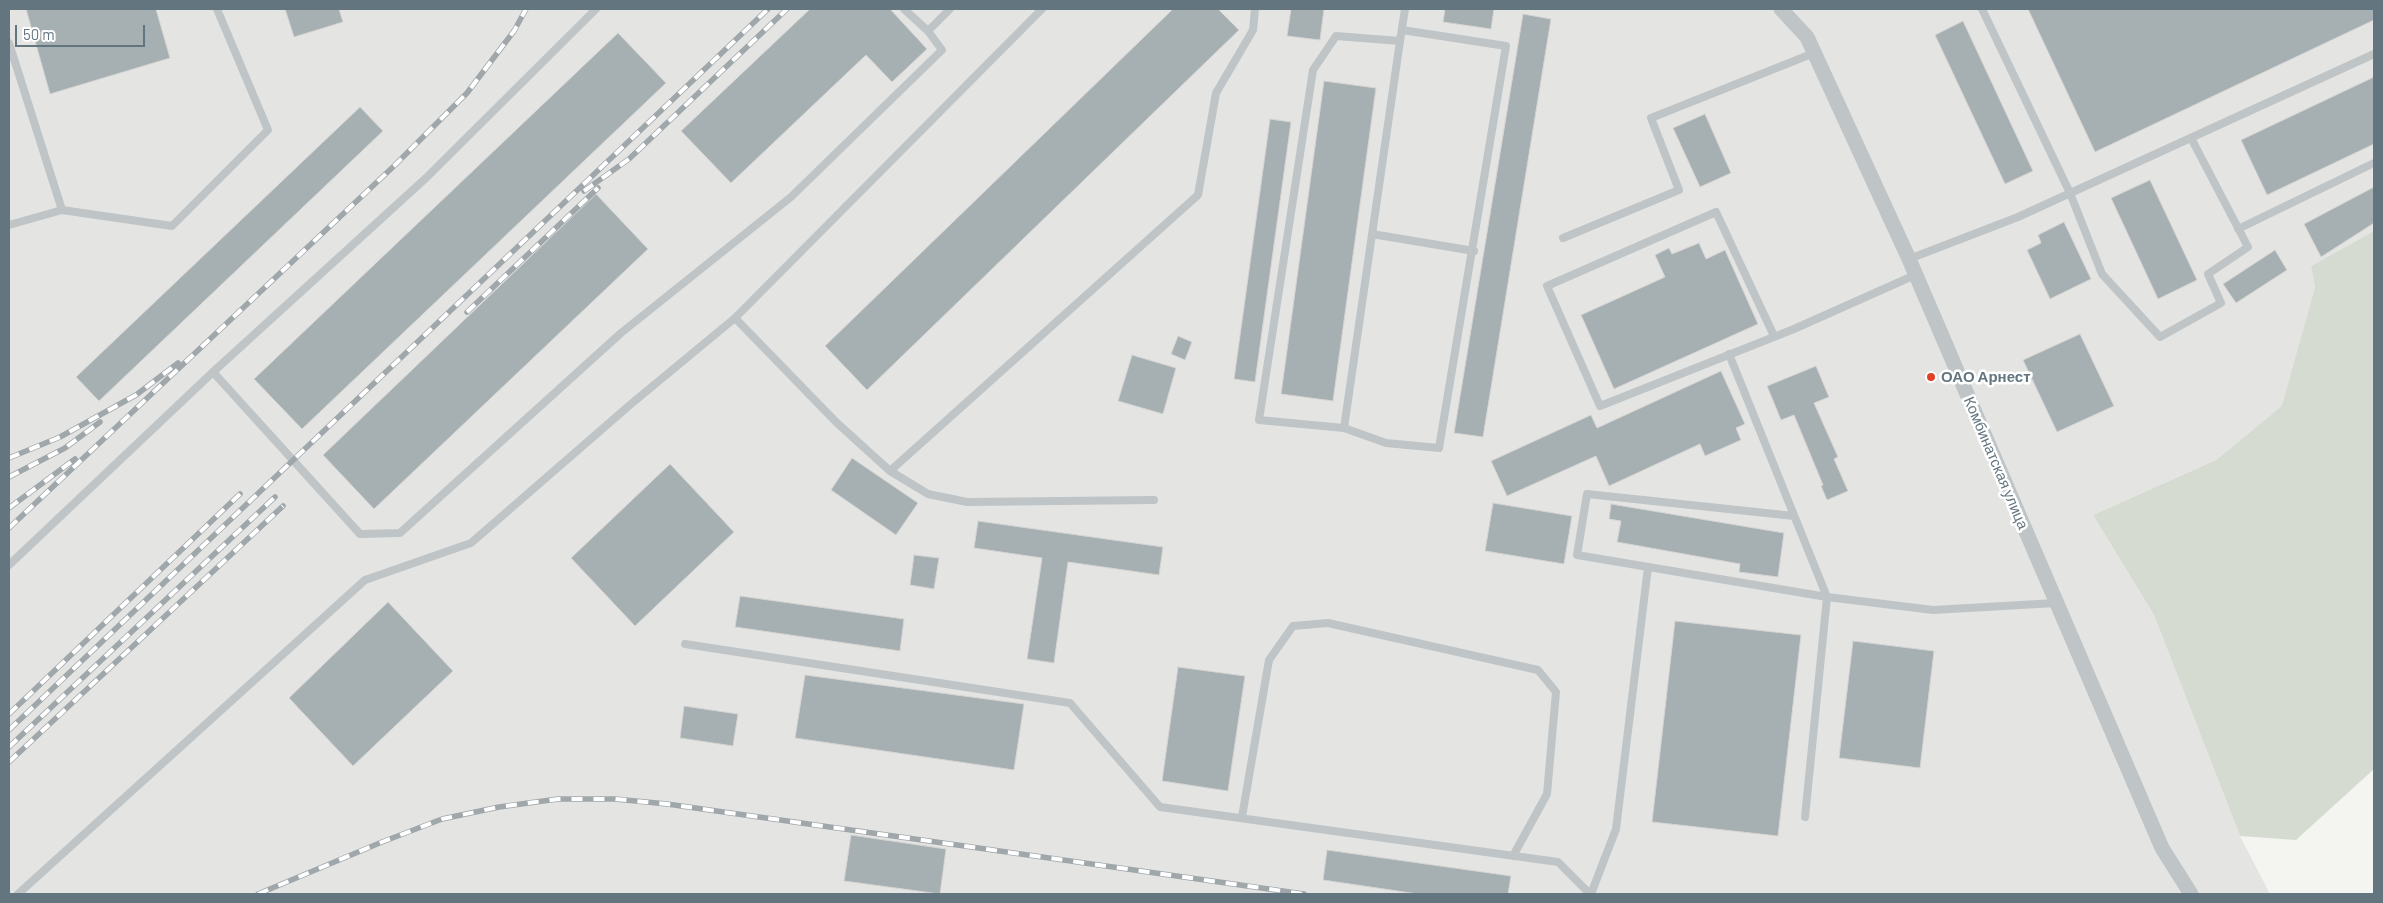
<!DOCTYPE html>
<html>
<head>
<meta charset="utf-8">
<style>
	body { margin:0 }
	#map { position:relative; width:2383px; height:903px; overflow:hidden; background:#f4f4f0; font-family:Barlow,sans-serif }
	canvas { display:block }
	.frame { position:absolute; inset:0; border:10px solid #637680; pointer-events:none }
	.scale { position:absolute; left:15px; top:25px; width:130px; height:22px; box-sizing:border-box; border:2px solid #637680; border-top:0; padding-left:6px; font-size:15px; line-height:18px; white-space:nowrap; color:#637680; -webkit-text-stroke:4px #fff; paint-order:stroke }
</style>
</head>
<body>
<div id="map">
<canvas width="2383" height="903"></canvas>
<div class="frame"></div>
<div class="scale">50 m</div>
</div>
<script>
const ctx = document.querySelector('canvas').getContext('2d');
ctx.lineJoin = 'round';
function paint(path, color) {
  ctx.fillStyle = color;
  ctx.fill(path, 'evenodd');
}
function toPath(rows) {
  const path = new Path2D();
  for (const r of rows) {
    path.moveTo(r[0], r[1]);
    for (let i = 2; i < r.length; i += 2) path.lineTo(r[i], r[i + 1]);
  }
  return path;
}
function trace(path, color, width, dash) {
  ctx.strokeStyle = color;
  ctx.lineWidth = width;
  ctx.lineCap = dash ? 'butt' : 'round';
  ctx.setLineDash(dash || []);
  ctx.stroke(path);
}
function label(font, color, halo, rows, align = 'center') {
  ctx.font = font + ' Barlow,sans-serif';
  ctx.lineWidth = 5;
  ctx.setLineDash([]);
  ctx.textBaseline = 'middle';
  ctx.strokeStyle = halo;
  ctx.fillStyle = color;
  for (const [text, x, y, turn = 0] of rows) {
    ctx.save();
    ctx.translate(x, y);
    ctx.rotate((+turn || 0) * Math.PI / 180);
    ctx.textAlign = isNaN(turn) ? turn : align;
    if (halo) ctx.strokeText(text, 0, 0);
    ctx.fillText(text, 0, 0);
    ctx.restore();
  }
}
paint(toPath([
	[9,9,2374,9,2374,231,2311,266,2315,287,2283,406,2216,460,2093,515,2154,615,2240,836,2270,894,9,894]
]), '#e4e5e3');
paint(toPath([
	[2374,231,2374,769,2296,840,2240,836,2154,615,2093,515,2216,460,2282,406,2315,287,2311,266]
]), '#d5dbd1');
const building = toPath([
	[26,9,156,9,170,58,50,94,26,9],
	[285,9,339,9,343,22,294,37,285,9],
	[810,9,890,9,927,49,892,82,866,55,731,183,681,131,810,9],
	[1173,9,1218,9,1239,30,867,390,825,346,1173,9],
	[1291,9,1324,9,1320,40,1287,36,1291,9],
	[1445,9,1494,9,1491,29,1443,22,1445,9],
	[2028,9,2374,9,2374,20,2095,152,2028,9],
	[1523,14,1551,19,1483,437,1454,433,1523,14],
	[1963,21,2033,171,2005,184,1935,35,1963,21],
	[618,33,666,83,302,429,254,379,618,33],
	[2374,77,2374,144,2267,195,2241,140,2374,77],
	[1324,81,1376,88,1333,401,1281,394,1324,81],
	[360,107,383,131,99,401,76,377,360,107],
	[1705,114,1731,173,1700,187,1673,128,1705,114],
	[1270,119,1291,122,1255,382,1234,379,1270,119],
	[2150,180,2197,280,2158,299,2111,198,2150,180],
	[2374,187,2374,223,2321,257,2304,224,2374,187],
	[596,194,648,249,374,509,323,455,596,194],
	[2064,222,2091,279,2050,299,2027,250,2041,243,2038,235,2064,222],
	[1699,243,1706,259,1725,250,1758,324,1614,389,1581,315,1665,277,1655,255,1669,248,1672,254,1699,243],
	[2275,250,2287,270,2236,303,2223,284,2275,250],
	[2080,334,2114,406,2057,432,2023,360,2080,334],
	[1178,336,1192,342,1185,360,1171,354,1178,336],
	[1132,355,1176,368,1163,414,1118,401,1132,355],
	[1816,366,1829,397,1814,403,1838,457,1834,459,1848,491,1827,500,1821,486,1823,485,1794,415,1781,420,1767,386,1816,366],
	[1721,371,1745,424,1736,428,1741,440,1705,456,1700,444,1609,486,1596,456,1507,496,1491,461,1591,415,1597,428,1721,371],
	[852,458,918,503,896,535,831,490,852,458],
	[670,464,734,532,635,626,571,558,670,464],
	[1493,503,1572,516,1564,564,1485,551,1493,503],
	[1611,504,1784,533,1778,577,1739,572,1740,564,1617,542,1621,521,1609,519,1611,504],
	[978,521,1163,547,1159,575,1068,562,1054,663,1027,659,1042,558,974,548,978,521],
	[914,555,939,558,934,589,910,585,914,555],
	[740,596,904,619,900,651,735,627,740,596],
	[388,602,453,671,353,766,289,698,388,602],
	[1675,621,1801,635,1778,836,1652,822,1675,621],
	[1853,641,1934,651,1920,768,1839,758,1853,641],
	[1178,667,1245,676,1228,791,1162,781,1178,667],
	[805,675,1024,704,1014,770,795,738,805,675],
	[684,706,738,714,733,746,680,738,684,706],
	[851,835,946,849,940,894,844,881,851,835],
	[1327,850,1511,876,1508,894,1418,894,1323,880,1327,850]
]);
paint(building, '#a6afb2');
trace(building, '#d5d5d3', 1);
trace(toPath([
	[904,9,928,31,950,9],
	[1982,9,2070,193,2102,274,2160,337,2221,303,2208,274,2248,247,2191,138],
	[1400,41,1336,36,1313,70,1259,420,1344,428,1400,41,1405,9],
	[9,43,62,210],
	[9,225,62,210,172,226,268,130,217,9],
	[2238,229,2374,163],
	[1372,234,1474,251],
	[1563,238,1679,190,1651,118,1814,53],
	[1909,259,2018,217,2374,54],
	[735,318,836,422,890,471,928,494,967,502,1154,500],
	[1774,336,1716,212,1547,286,1600,406,1794,329,1915,275],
	[1729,354,1827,597,1805,817],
	[213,372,360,534,400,533,621,333,791,197,942,50,928,31],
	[1344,428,1386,443,1439,448,1506,46,1402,30],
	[890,471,1198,195,1216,93,1253,30,1255,9],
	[1794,516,1587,494,1577,555,1827,597,1933,610,2056,603],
	[9,565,213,372,426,178,596,9],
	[685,644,1070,703,1160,807,1558,862,1590,894],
	[1242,817,1269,660,1293,626,1328,623,1538,670,1556,692,1547,794,1513,856],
	[18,894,365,580,471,543,631,404,735,318,1042,9],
	[1591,894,1616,829,1648,567]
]), '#bfc4c6', 8);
trace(toPath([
	[1781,9,1807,37,1909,259,2162,848,2191,894]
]), '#bfc4c6', 15);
const rail = toPath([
	[584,191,629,159,787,9],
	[467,312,598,188],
	[9,458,60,437,136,395,178,363],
	[9,477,65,448,100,422],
	[9,508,75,459],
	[9,528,394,166,467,93,514,31,526,9],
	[9,714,240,494],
	[9,730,768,9],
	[9,747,275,497],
	[9,762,283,506],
	[258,894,382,842,442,819,499,807,558,799,615,799,667,804,1304,894]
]);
trace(rail, '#a0a7ab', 5.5);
trace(rail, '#fff', 4, [11]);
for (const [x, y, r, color] of [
	[1931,377,5,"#e04124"]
]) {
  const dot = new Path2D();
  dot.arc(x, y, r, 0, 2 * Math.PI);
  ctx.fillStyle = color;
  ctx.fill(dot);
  trace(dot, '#fff', 2);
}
label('bold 15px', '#637680', '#fff', [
	["ОАО Арнест",1941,377]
], 'left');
label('15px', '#637680', '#fff', [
	["Комбинатская улица",1996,463,67]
]);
</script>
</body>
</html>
